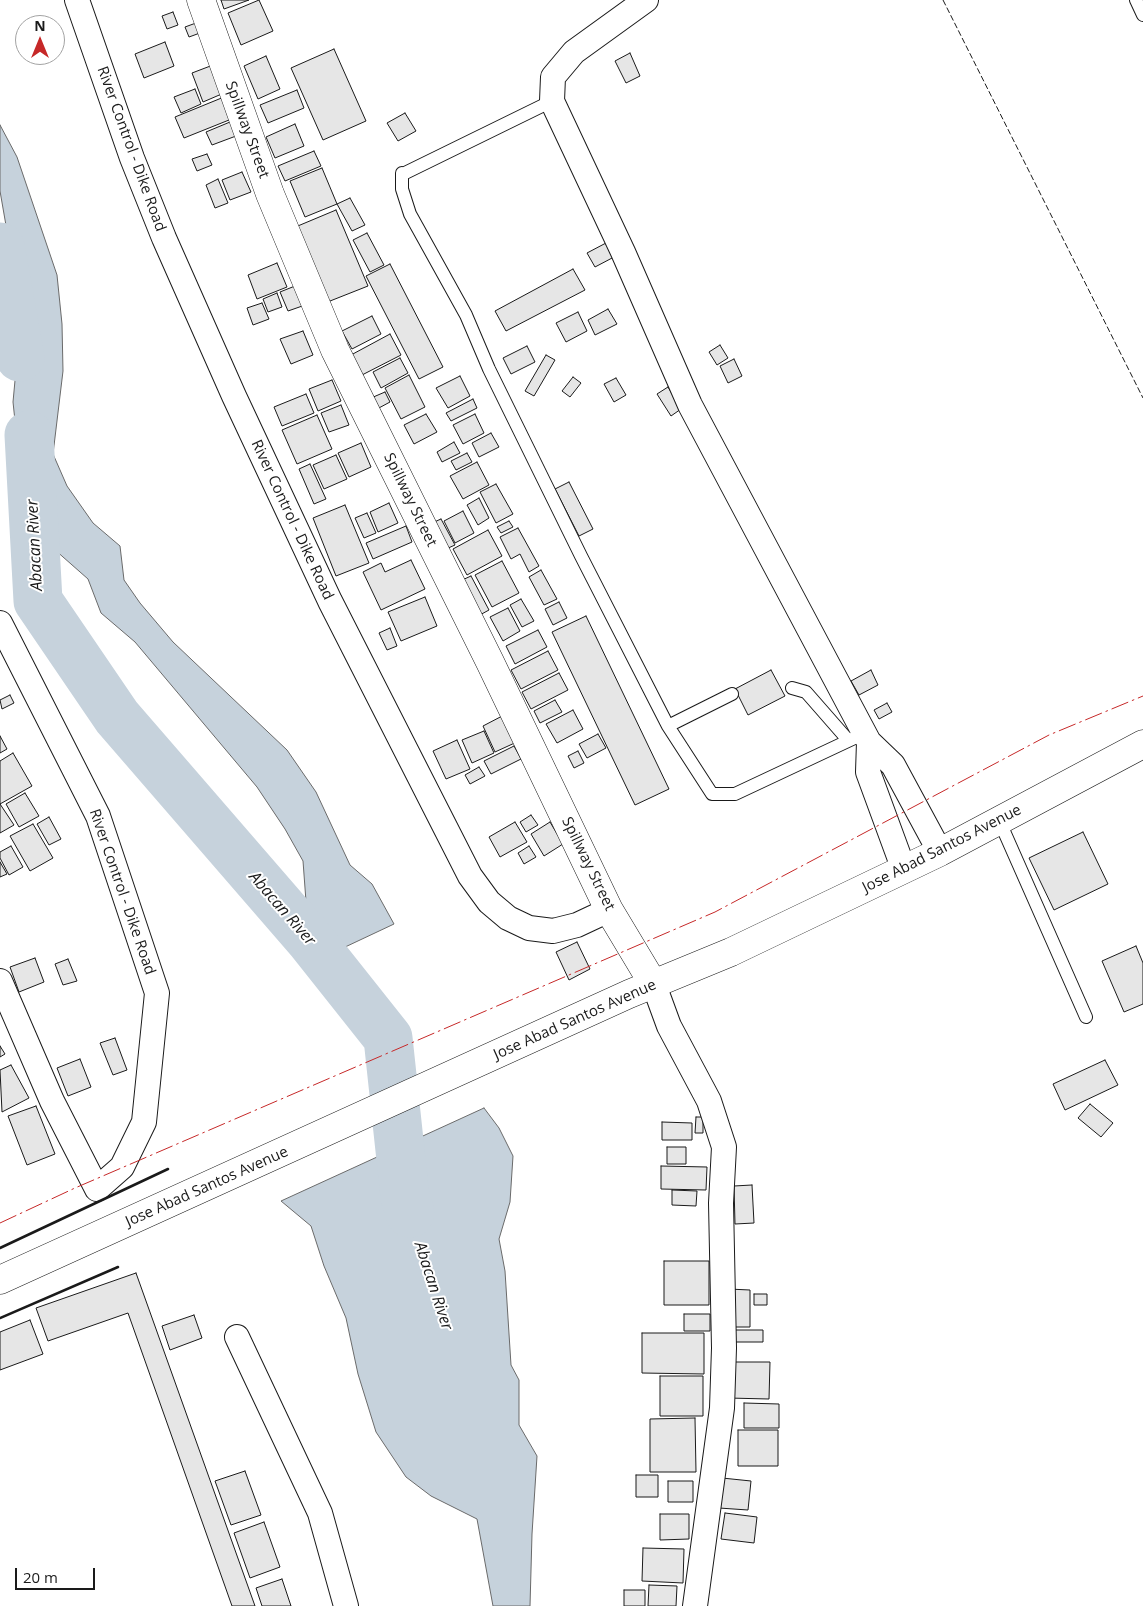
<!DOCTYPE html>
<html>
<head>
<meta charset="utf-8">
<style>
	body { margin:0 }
	#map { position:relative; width:1143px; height:1606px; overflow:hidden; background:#fff; font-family:"Open Sans",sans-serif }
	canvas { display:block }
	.north { position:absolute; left:15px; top:15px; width:50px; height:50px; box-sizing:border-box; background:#fff; border:1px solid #a3a3a3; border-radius:50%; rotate:0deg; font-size:14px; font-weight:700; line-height:20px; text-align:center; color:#1a1a1a }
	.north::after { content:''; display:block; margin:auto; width:18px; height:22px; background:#c62828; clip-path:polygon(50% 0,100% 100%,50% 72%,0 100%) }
	.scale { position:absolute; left:15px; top:1568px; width:80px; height:22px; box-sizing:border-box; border:2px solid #1a1a1a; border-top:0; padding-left:6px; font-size:15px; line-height:18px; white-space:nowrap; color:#1a1a1a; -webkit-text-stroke:4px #fff; paint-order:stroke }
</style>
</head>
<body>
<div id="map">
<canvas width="1143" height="1606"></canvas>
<div class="north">N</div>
<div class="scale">20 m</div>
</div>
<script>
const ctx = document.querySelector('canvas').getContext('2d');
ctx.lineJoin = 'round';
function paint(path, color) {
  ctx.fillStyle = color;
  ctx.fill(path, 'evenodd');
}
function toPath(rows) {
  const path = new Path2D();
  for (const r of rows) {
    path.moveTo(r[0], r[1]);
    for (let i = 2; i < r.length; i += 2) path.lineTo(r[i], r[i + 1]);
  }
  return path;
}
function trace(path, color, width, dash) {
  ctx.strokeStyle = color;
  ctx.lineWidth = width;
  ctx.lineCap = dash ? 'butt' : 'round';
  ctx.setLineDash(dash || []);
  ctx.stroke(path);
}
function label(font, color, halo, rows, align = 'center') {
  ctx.font = font + ' "Open Sans",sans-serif';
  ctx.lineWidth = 4;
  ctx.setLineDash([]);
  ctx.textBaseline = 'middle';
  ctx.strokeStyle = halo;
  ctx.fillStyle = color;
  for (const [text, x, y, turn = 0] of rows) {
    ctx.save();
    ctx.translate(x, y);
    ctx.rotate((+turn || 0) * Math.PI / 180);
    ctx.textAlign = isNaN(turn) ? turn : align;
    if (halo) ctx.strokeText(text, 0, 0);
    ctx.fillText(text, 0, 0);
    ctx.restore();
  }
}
const water = toPath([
	[0,125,17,157,57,275,62,324,63,371,53,454,67,486,93,523,120,546,124,580,140,603,173,642,287,750,316,792,350,865,372,884,394,924,309,964,299,940,307,915,303,861,285,829,257,787,135,642,101,613,88,579,46,542,26,480,17,440,13,402,17,359,8,324,8,237,0,191,0,125],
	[484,1108,499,1128,513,1156,510,1202,499,1239,505,1271,511,1365,519,1380,519,1425,537,1456,532,1534,530,1606,493,1606,477,1519,431,1496,406,1477,376,1432,358,1374,346,1318,324,1266,311,1226,281,1201,484,1108]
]);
paint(water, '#c6d2dc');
trace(water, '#6a6a6a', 1);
trace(toPath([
	[0,247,20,357],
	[29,435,38,601,117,717,311,941,388,1038,405,1197,410,1213]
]), '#c6d2dc', 49);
const building = toPath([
	[221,0,249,0,224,9,221,0],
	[259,0,273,31,241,45,228,13,259,0],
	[173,12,178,25,167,29,162,16,173,12],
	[196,23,200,33,189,37,185,27,196,23],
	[165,42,174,66,144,78,135,54,165,42],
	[334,49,366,121,323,140,291,68,334,49],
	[630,53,640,76,626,83,615,61,630,53],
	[266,56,280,89,258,99,244,66,266,56],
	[213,65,224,93,203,102,192,73,213,65],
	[195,89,201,104,181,113,174,97,195,89],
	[297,90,304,108,268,123,260,105,297,90],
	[224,97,234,118,184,138,175,117,224,97],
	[405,113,416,131,398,141,387,123,405,113],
	[230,122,236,136,212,145,206,132,230,122],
	[295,124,304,146,275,158,266,137,295,124],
	[314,151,321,166,285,181,278,166,314,151],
	[207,154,212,165,197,171,192,159,207,154],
	[322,168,337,204,305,217,290,181,322,168],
	[242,172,251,192,230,200,222,180,242,172],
	[218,179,228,203,215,208,206,185,218,179],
	[350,198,365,225,352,231,337,204,350,198],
	[336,210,368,286,325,303,293,228,336,210],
	[367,233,384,265,370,272,353,240,367,233],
	[606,243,614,257,595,267,587,253,606,243],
	[277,263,287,287,257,299,248,275,277,263],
	[390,264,443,367,419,379,366,276,390,264],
	[573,269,585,290,506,331,495,311,573,269],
	[300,284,308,304,288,311,280,292,300,284],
	[277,293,282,307,268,312,263,299,277,293],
	[262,303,269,319,253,325,247,308,262,303],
	[608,309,617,324,595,335,588,320,608,309],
	[578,312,587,331,566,342,556,323,578,312],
	[372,316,381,334,352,349,342,331,372,316],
	[303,331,313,355,291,364,280,339,303,331],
	[390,334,401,355,362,375,351,355,390,334],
	[720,345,728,358,717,365,709,352,720,345],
	[527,346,535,362,511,374,503,358,527,346],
	[546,355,555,360,534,396,525,391,546,355],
	[400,358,408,373,381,388,373,372,400,358],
	[734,359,742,376,728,383,720,366,734,359],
	[409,375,425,407,401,419,385,388,409,375],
	[460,376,470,396,448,408,436,388,460,376],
	[573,377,581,383,570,397,562,391,573,377],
	[616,378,626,395,614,402,604,384,616,378],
	[332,380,341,401,318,411,309,389,332,380],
	[668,387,681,409,671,416,657,394,668,387],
	[385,392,390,402,377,409,371,398,385,392],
	[306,394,314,413,282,426,274,407,306,394],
	[473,399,477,408,451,421,446,413,473,399],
	[341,405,349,425,329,432,321,413,341,405],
	[426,414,437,432,414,444,404,425,426,414],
	[475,414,484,433,463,444,453,425,475,414],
	[317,415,332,449,297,464,282,430,317,415],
	[491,433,499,447,479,457,472,443,491,433],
	[454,442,460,453,442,462,437,452,454,442],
	[361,443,371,467,349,477,338,453,361,443],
	[467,453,472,462,456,470,451,461,467,453],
	[336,455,347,479,324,489,313,465,336,455],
	[477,462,489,485,463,499,450,476,477,462],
	[310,464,326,499,314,504,299,469,310,464],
	[569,482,593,529,579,536,555,489,569,482],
	[496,484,513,514,496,523,480,492,496,484],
	[479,498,489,518,478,525,467,505,479,498],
	[389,503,398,523,378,532,370,512,389,503],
	[345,505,369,563,336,576,313,518,345,505],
	[463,511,474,533,455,543,444,521,463,511],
	[367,513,376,533,364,538,355,518,367,513],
	[441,519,455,545,446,549,432,523,441,519],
	[509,521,513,527,501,533,497,527,509,521],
	[406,526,412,542,373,559,366,543,406,526],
	[518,528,539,566,529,572,520,554,511,559,500,537,518,528],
	[488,530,502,556,467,575,453,549,488,530],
	[411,560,425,589,381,610,363,572,381,563,385,572,411,560],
	[502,561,519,593,492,607,475,575,502,561],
	[541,570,557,599,544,605,529,577,541,570],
	[471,576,489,610,478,616,460,581,471,576],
	[425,597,437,626,401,641,388,612,425,597],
	[521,599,534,621,522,627,510,605,521,599],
	[559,602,567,618,553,625,545,609,559,602],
	[508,608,520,631,503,641,490,617,508,608],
	[586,616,669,789,635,805,552,632,586,616],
	[390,628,397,646,387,650,379,633,390,628],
	[538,630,547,647,515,664,506,646,538,630],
	[548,651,558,670,521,689,511,670,548,651],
	[771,670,785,696,748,715,735,689,771,670],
	[871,670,878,685,859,695,851,681,871,670],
	[559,673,568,690,531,709,522,692,559,673],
	[10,695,14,703,2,709,0,700,10,695],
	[555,700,562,712,540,723,534,711,555,700],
	[887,703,892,712,879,719,874,710,887,703],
	[573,710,583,729,557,743,546,724,573,710],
	[506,714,519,741,495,752,483,726,506,714],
	[484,731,494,753,472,763,462,740,484,731],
	[598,734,606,748,587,758,579,744,598,734],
	[0,736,7,749,0,753,0,736],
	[457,740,470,769,446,779,433,751,457,740],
	[514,746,521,759,491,774,484,761,514,746],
	[578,751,584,763,574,768,568,756,578,751],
	[13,753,32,786,0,804,0,761,13,753],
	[479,767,485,776,470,784,465,775,479,767],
	[25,793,39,816,19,827,6,804,25,793],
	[0,804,14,825,0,833,0,804],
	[531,815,538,825,526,832,520,822,531,815],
	[49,817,61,839,49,845,37,824,49,817],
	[515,822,527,842,500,857,489,837,515,822],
	[550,822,563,844,544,856,531,834,550,822],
	[33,824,53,858,30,871,10,836,33,824],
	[1083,832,1108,884,1054,910,1029,858,1083,832],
	[11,846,23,867,9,875,0,858,0,852,11,846],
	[529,846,536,857,524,864,518,853,529,846],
	[0,862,7,874,0,877,0,862],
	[577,942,590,969,569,980,556,952,577,942],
	[1136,946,1143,963,1143,1004,1124,1012,1102,961,1136,946],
	[35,958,44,982,19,992,10,967,35,958],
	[68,959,77,981,63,985,55,964,68,959],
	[115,1038,127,1070,113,1075,100,1043,115,1038],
	[0,1046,5,1054,0,1057,0,1046],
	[80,1059,91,1087,68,1096,57,1068,80,1059],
	[1105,1060,1118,1085,1065,1110,1053,1084,1105,1060],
	[11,1065,29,1098,2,1112,0,1070,11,1065],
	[1090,1104,1113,1123,1101,1137,1078,1118,1090,1104],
	[36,1106,55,1154,27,1165,8,1116,36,1106],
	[696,1117,703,1117,703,1133,695,1133,696,1117],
	[662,1122,692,1123,692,1140,662,1140,662,1122],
	[667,1147,686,1147,686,1164,667,1164,667,1147],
	[661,1166,707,1167,706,1190,661,1189,661,1166],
	[752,1185,754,1223,735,1224,734,1186,752,1185],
	[672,1190,697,1191,696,1206,672,1205,672,1190],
	[664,1261,709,1261,709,1305,664,1305,664,1261],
	[136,1273,255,1606,232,1606,128,1313,48,1341,36,1308,136,1273],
	[728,1289,750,1290,750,1327,727,1327,728,1289],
	[754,1294,767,1294,767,1305,754,1305,754,1294],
	[684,1314,710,1314,710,1331,684,1331,684,1314],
	[194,1315,202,1338,170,1350,162,1326,194,1315],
	[30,1320,43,1354,0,1370,0,1332,30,1320],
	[735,1330,763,1330,763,1342,735,1342,735,1330],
	[642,1333,704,1333,704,1374,642,1373,642,1333],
	[729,1362,770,1362,769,1399,728,1398,729,1362],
	[660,1376,703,1376,703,1416,660,1416,660,1376],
	[744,1403,779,1404,779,1428,744,1428,744,1403],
	[695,1418,696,1472,650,1472,650,1419,695,1418],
	[738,1430,778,1430,778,1466,738,1466,738,1430],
	[245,1471,261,1515,231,1525,215,1481,245,1471],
	[636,1475,658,1475,658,1497,636,1497,636,1475],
	[722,1478,751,1481,748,1510,719,1508,722,1478],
	[668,1481,693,1481,693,1502,668,1502,668,1481],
	[725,1513,757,1517,754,1543,721,1539,725,1513],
	[660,1514,689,1514,689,1539,660,1540,660,1514],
	[264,1522,280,1567,250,1578,234,1533,264,1522],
	[643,1548,684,1549,683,1583,642,1581,643,1548],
	[282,1579,291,1606,262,1606,256,1588,282,1579],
	[649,1585,677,1586,676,1606,648,1606,649,1585],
	[624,1590,645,1590,645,1606,624,1606,624,1590]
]);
paint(building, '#e6e6e6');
trace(building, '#1a1a1a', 1);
const service = toPath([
	[1136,0,1143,15],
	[552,101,403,174,402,173,402,189,410,214,466,315,489,369,581,556,668,726,712,794,735,794,865,733],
	[792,688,806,692,848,740],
	[668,726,732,694],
	[999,820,1086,1017]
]);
const minor = toPath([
	[77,0,132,158,164,238,234,396,330,601,470,876,489,902,508,918,529,928,553,931,577,925,609,910],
	[646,0,574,52,553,77,552,101,623,252,690,405,869,742,893,765,940,852],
	[0,623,98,816,157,993,144,1122,122,1167,97,1189,52,1101,0,981],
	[869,742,868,772,904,870],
	[654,985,669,1026,709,1101,724,1147,721,1203,724,1348,722,1408,695,1606],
	[237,1337,320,1513,346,1606]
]);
const tertiary = toPath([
	[201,0,270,194,335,350,490,662,609,910,654,985]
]);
const trunk = toPath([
	[0,1280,629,994,731,952,940,852,1143,744]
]);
trace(service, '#1a1a1a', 14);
trace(minor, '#1a1a1a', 26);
trace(tertiary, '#1a1a1a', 29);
trace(trunk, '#1a1a1a', 29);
trace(service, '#fff', 12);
trace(minor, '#fff', 24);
trace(tertiary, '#fff', 28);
trace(trunk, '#fff', 28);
trace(toPath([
	[943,0,1143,398]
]), '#1a1a1a', 1, [6, 2.5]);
trace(toPath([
	[0,1248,168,1169],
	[0,1318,118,1267]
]), '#1a1a1a', 2.5);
trace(toPath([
	[0,1223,75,1188,715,912,1049,735,1143,696]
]), '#c62828', 1, [18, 4, 2.5, 4]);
label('15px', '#1a1a1a', '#fff', [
	["Spillway Street",247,130,70],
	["River Control - Dike Road",131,149,70],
	["Spillway Street",410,500,64],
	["River Control - Dike Road",292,520,65],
	["Jose Abad Santos Avenue",942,849,-27],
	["Spillway Street",588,864,64],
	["River Control - Dike Road",122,892,71],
	["Jose Abad Santos Avenue",575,1020,-24],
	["Jose Abad Santos Avenue",207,1187,-24]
]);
label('italic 16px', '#1a1a1a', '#fff', [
	["Abacan River",35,545,-93],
	["Abacan River",282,909,49],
	["Abacan River",433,1286,72]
]);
</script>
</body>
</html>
